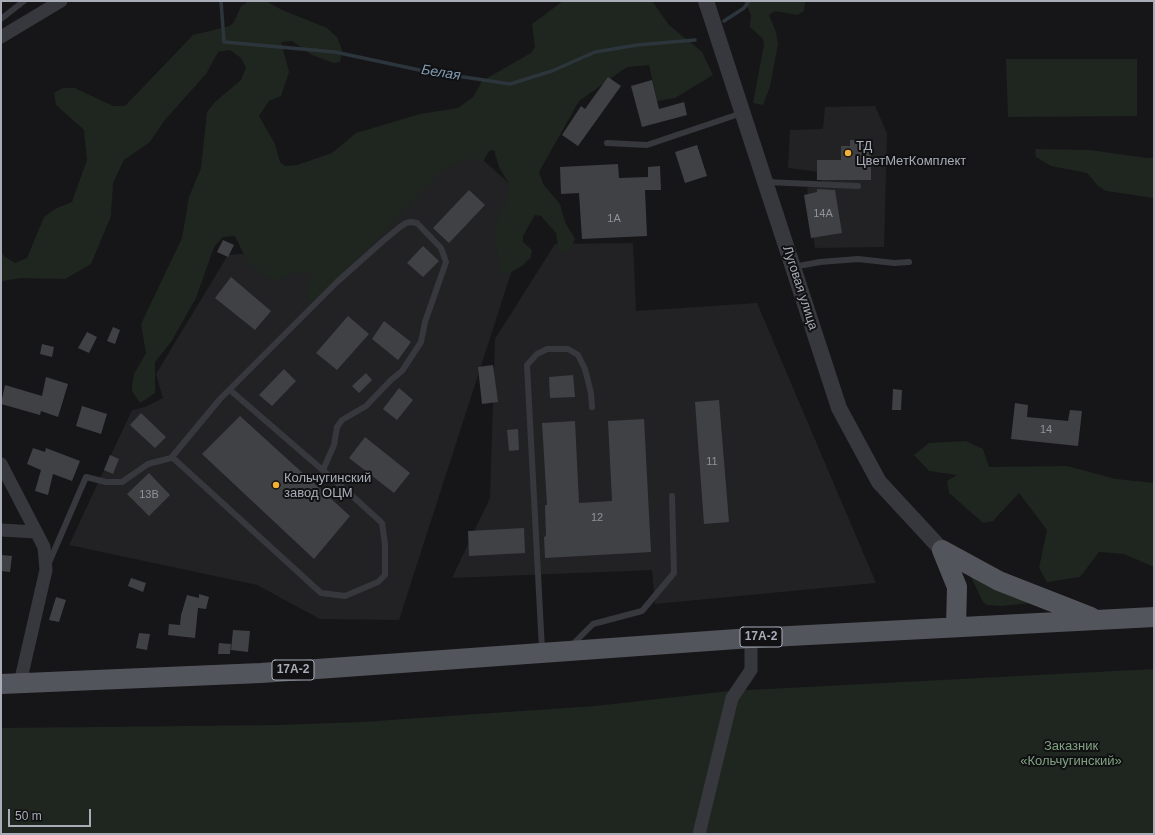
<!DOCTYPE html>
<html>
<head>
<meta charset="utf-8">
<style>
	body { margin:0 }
	#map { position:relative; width:1155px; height:835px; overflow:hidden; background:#161618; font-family:Arial,sans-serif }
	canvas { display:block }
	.frame { position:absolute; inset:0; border:2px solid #a8adb8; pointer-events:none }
	.scale { position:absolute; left:8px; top:809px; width:83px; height:18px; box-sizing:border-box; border:2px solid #a8adb8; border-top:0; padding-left:5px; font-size:12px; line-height:14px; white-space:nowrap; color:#a8adb8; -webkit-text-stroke:3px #111113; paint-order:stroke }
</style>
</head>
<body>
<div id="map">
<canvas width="1155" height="835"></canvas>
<div class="frame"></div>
<div class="scale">50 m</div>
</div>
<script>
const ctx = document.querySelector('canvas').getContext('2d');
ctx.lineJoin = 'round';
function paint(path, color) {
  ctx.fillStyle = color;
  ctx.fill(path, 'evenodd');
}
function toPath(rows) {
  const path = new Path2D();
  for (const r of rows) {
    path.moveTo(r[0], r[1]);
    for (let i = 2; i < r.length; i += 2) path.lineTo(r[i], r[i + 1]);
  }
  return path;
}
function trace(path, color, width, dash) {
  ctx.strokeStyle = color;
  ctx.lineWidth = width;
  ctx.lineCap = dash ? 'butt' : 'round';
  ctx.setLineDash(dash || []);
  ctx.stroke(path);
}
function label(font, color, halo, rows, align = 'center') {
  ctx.font = font + ' Arial,sans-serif';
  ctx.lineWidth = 4;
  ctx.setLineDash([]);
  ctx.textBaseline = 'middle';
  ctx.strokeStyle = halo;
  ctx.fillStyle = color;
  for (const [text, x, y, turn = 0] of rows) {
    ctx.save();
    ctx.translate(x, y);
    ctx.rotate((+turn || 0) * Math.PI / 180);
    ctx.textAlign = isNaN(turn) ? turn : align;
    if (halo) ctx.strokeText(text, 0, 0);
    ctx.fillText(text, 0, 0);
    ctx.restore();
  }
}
paint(toPath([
	[875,106,887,133,884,247,815,248,807,188,822,184,820,172,788,168,790,130,823,129,825,107],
	[463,142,533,205,399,620,320,619,257,585,69,545,132,410,145,407,163,398,156,374,228,255,369,243],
	[633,243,636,311,757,303,876,583,655,604,652,570,452,578,490,498,495,339,555,244]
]), '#222225');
paint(toPath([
	[249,1,266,1,282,10,327,28,337,37,342,50,340,62,334,63,312,55,292,41,281,42,289,72,281,96,269,101,259,116,275,144,280,162,285,166,297,165,332,153,356,133,420,114,458,108,473,97,482,81,531,53,535,47,532,24,563,1,652,1,669,25,702,52,713,75,675,98,657,101,649,65,627,67,579,101,539,172,543,184,560,204,565,222,575,239,569,251,564,254,559,252,556,233,541,216,535,215,523,236,523,242,532,250,531,257,522,266,506,275,500,271,494,227,509,197,509,184,499,167,494,150,489,151,483,162,478,159,466,160,443,170,326,292,310,302,307,291,313,273,295,273,274,282,248,263,235,236,223,237,214,247,196,298,171,342,155,362,155,393,140,403,132,391,132,386,134,374,146,353,141,324,182,238,189,197,201,168,207,112,215,102,241,80,246,68,241,58,230,50,218,52,206,74,164,121,150,142,124,160,113,183,111,216,91,264,65,279,21,278,3,281,1,283,1,251,4,256,15,263,27,258,44,217,55,209,72,202,87,160,84,130,56,105,54,93,63,88,75,88,113,106,125,106,193,35,230,26,234,22,241,6],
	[742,1,805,1,804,11,798,15,775,11,769,15,776,32,778,44,770,87,763,105,753,103,764,45,763,39,750,27,751,15,746,4],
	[1006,59,1137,59,1137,116,1008,117],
	[1035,149,1090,150,1147,158,1154,158,1154,198,1106,191,1098,186,1087,173,1051,166,1036,157],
	[966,441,983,449,989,467,1067,466,1116,479,1154,483,1154,567,1124,554,1099,552,1080,577,1047,582,1039,568,1047,530,1019,493,993,521,983,523,949,493,947,481,957,475,929,471,914,455,929,443],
	[969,573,1041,602,1001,606,987,605,983,602],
	[1154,669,1154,834,1,834,1,728,278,725,361,722,595,706,729,691]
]), '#1e261f');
trace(toPath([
	[221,1,224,42,335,52,424,71,510,84,552,71,595,52,637,45,695,40],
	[724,21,744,8,749,1]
]), '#2c353c', 3.5);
paint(toPath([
	[608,77,621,86,578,146,562,135,581,106,585,109],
	[652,80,659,109,684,102,687,115,642,127,631,86],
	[850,140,871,140,871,180,817,180,817,160,841,160,841,146,850,146],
	[697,145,707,176,685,183,675,152],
	[618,164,619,178,648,177,648,167,660,166,661,190,645,190,647,236,582,239,579,193,561,194,560,167],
	[817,189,835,190,842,233,811,238,804,195,817,192],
	[469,190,485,205,449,243,433,228],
	[223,240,234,245,228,257,217,252],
	[423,246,439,261,423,277,407,263],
	[231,277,271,311,255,330,215,298],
	[348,316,369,334,337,370,316,353],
	[384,321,411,342,398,360,372,339],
	[113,327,120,330,115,344,107,341],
	[87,332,97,337,89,353,78,348],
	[42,344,54,347,52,357,40,354],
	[493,365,498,402,482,404,478,367],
	[284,369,296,381,272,406,259,395],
	[366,373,372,380,359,393,352,386],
	[573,375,575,397,550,398,549,377],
	[46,377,68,384,58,417,41,411,40,415,1,404,5,385,42,396],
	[399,388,413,400,397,420,383,409],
	[893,389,902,390,901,410,892,410],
	[719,400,729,522,704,524,695,402],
	[1015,403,1028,405,1027,417,1068,421,1070,410,1082,411,1078,446,1011,439],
	[82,406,107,414,101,434,76,426],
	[141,413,166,437,155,448,130,425],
	[240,416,350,516,314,559,202,454],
	[644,419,651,552,545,558,544,537,546,536,545,505,547,505,542,423,575,421,579,503,612,501,608,421],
	[518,429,519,450,509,451,507,430],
	[365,437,410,473,394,493,349,458],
	[33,448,45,452,46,448,80,461,72,481,53,474,48,495,35,491,41,470,27,464],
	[110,455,119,459,113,474,104,470],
	[149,473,170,495,149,516,127,494],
	[524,528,525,553,469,556,468,531],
	[1,555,12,556,10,572,1,571],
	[131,578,146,583,143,592,128,586],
	[199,594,209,597,206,609,198,608,195,638,168,635,169,624,180,625,181,615,187,595,199,598],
	[56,597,66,600,59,622,49,620],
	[233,630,250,631,248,652,231,650],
	[139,633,150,634,147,650,136,648],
	[219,643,231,644,230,654,218,654]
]), '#404145');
trace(toPath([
	[1,19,24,1],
	[607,143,647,145,742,113],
	[766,182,858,186],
	[793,267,820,262,858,259,894,263,909,262],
	[172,457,321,593,345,596,378,582,385,575,385,544,382,523,348,492,230,390],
	[48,565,86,477,106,482,122,482,148,464,171,458,220,399,337,282,383,241,400,227,406,223,411,222,417,223,441,248,446,262,425,322,421,342,402,371,391,380,366,406,342,420,337,427,334,445,323,470],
	[571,646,593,624,642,611,674,573,672,496],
	[542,650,527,365,537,354,547,349,568,349,578,355,585,369,591,393,592,407]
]), '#37383d', 6);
trace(toPath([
	[1,37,61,1],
	[1,464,44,547,46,570,20,683],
	[1,530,36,532],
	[699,834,732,698,751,670,751,638]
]), '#37383d', 13);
trace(toPath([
	[706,1,839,408,879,482,942,550]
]), '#37383d', 16);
trace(toPath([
	[942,550,999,581,1091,617],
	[942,550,957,587,956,627],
	[1,684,261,673,751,638,1154,617]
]), '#53555c', 20);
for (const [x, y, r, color] of [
	[848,153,4,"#f2b134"],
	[276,485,4,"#f2b134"]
]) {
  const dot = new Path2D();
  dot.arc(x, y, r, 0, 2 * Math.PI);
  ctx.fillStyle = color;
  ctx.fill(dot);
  trace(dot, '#111113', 1.5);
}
label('11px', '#8e929b', null, [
	["14А",823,214],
	["1А",614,219],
	["14",1046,430],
	["11",712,462],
	["13В",149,495],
	["12",597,518]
]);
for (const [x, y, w] of [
	[761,637,42],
	[293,670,42]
]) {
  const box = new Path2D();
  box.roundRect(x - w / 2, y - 10, w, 20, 3);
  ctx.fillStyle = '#111113';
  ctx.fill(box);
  trace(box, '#a8adb8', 1);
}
label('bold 12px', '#a8adb8', null, [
	["17А-2",761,637],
	["17А-2",293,670]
]);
label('13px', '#a8adb8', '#111113', [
	["ТД",856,146],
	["ЦветМетКомплект",856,161],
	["Кольчугинский",284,478],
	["завод ОЦМ",284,493]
], 'left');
label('13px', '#a8adb8', '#111113', [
	["Луговая улица",800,288,72]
]);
label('13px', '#7fa381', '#111113', [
	["Заказник",1071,746],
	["«Кольчугинский»",1071,761]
]);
label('italic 14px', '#7f9bb3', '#111113', [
	["Белая",441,73,9]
]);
</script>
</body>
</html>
